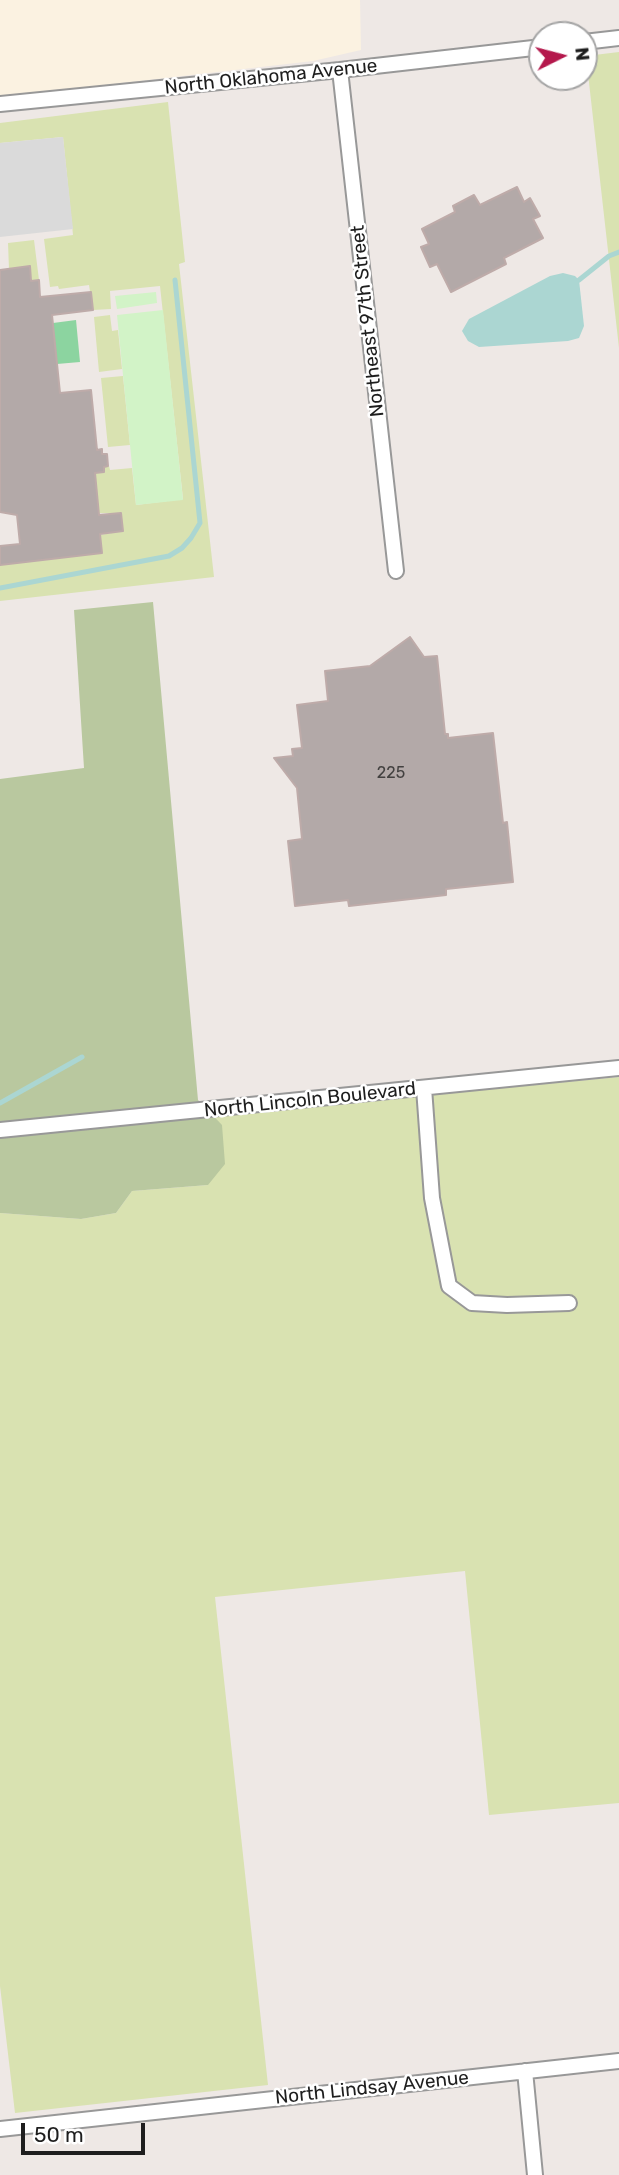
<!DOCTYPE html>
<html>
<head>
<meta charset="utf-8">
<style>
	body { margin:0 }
	#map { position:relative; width:619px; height:2175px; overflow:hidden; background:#eee8e5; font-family:Rubik,sans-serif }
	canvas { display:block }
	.north { position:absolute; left:528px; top:21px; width:70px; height:70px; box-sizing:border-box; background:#fff; border:2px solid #a5a5a5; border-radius:50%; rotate:84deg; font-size:19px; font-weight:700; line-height:28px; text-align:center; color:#1e1e1e }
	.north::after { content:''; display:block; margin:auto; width:24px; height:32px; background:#b4184c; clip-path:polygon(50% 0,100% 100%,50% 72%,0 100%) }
	.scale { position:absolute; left:21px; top:2123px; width:124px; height:32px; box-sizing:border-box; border:4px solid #1e1e1e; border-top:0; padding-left:9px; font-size:21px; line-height:24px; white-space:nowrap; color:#1e1e1e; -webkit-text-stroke:5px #fff; paint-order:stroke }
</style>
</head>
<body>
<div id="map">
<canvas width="619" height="2175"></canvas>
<div class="north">N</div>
<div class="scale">50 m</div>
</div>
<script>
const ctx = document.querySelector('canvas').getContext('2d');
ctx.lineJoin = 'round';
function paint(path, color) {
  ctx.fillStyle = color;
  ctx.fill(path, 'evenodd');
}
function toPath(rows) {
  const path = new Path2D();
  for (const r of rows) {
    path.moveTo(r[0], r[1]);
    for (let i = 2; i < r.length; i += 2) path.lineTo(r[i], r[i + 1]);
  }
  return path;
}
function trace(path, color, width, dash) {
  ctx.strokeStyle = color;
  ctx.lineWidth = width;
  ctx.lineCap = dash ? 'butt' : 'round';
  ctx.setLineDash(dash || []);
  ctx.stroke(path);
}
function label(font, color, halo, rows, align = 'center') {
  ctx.font = font + ' Rubik,sans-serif';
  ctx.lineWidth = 5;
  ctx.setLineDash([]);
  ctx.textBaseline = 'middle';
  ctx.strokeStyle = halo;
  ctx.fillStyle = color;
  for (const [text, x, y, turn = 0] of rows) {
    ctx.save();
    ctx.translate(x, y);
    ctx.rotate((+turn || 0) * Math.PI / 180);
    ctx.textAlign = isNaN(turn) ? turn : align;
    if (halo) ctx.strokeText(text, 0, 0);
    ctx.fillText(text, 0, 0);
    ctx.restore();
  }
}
paint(toPath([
	[0,0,360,0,361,50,313,61,0,97]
]), '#fbf2e1');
paint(toPath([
	[619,52,619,348,586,56],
	[168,102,185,262,179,264,214,577,0,601,0,565,102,553,100,535,123,531,121,513,98,513,80,475,104,472,104,467,109,466,110,470,132,468,136,505,183,499,160,286,110,291,111,309,93,310,89,285,59,289,58,286,50,287,44,239,73,235,63,137,0,143,0,123],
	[34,240,39,280,31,281,29,266,9,269,8,243],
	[110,315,112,331,118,330,122,369,99,372,94,317],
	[123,376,130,445,108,447,101,378],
	[619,1077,619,1803,489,1815,465,1571,215,1597,268,2085,15,2113,0,1986,0,1213,81,1219,116,1213,132,1191,208,1185,213,1115]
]), '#d9e2b1');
paint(toPath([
	[153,602,198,1100,222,1125,225,1164,208,1185,132,1191,116,1213,81,1219,0,1213,0,779,84,768,74,610]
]), '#b9c89f');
paint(toPath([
	[156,292,157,303,117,309,115,296],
	[163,310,183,500,136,505,117,315]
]), '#d2f3c7');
paint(toPath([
	[76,320,80,362,57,364,53,323]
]), '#8cd4a0');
paint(toPath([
	[63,137,73,229,0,237,0,143]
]), '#dadada');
paint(toPath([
	[563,273,575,276,579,280,584,326,579,338,568,341,479,347,468,341,462,331,469,319,550,276]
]), '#abd6d2');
trace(toPath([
	[579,280,609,256,619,252],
	[0,588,169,556,182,548,191,538,200,523,175,280],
	[0,1103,82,1057]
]), '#abd6d2', 5);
const building = toPath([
	[517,187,524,202,530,198,540,216,533,219,543,238,504,258,506,264,451,292,437,264,430,267,421,247,429,244,422,229,455,212,453,206,474,195,480,205,517,187],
	[30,266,31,281,39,280,40,297,91,292,93,310,52,315,60,393,91,390,97,450,102,449,102,454,107,454,108,466,104,467,104,472,95,473,99,515,121,513,123,531,100,534,102,553,0,565,0,546,20,544,17,515,0,512,0,270,30,266],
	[410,637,424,657,437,656,445,734,448,734,448,738,493,733,503,823,507,822,513,882,446,889,446,895,349,906,348,900,295,906,288,841,302,839,297,788,274,758,293,756,292,749,302,748,297,705,328,701,325,671,370,666,410,637]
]);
paint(building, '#b3a9a8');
trace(building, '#beaba9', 2);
const minor = toPath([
	[584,42,619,38],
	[340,70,396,571],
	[0,104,340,70,542,47],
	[424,1088,432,1198,449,1286,472,1303,507,1305,569,1303],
	[0,1130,619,1068],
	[525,2071,535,2175],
	[0,2129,619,2061]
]);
trace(minor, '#989898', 18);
trace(minor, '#fff', 14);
label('16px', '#434140', null, [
	["225",391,773]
]);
label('19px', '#1e1e1e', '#fff', [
	["North Oklahoma Avenue",271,77,-6],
	["Northeast 97th Street",368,321,-96],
	["North Lincoln Boulevard",310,1100,-6],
	["North Lindsay Avenue",372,2088,-6]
]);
</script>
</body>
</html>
